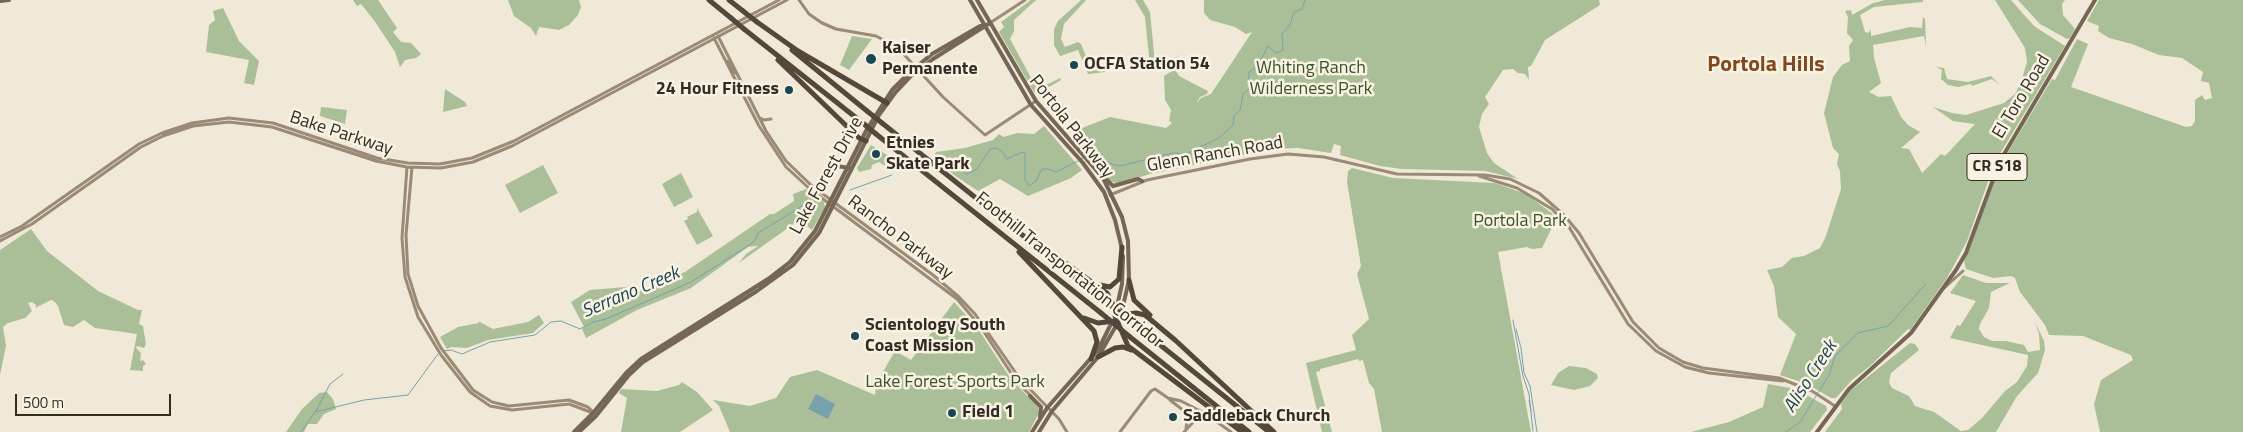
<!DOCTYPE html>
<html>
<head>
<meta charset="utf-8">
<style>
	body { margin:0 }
	#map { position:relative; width:2243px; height:432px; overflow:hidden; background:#f0e9d7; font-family:"Titillium Web",sans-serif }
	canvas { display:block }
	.scale { position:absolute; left:15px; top:394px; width:156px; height:22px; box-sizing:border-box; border:2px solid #332c25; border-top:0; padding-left:6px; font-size:15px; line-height:18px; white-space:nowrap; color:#332c25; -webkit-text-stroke:4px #f8f2e3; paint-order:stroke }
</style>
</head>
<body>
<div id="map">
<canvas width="2243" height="432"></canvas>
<div class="scale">500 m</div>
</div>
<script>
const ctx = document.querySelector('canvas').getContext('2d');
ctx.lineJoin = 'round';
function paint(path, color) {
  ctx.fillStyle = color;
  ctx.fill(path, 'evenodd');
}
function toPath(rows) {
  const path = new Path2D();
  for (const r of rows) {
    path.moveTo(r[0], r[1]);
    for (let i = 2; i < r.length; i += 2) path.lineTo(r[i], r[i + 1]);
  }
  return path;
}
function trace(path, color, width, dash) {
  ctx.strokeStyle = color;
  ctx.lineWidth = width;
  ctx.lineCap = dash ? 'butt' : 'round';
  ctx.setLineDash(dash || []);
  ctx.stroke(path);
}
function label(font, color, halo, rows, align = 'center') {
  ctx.font = font + ' "Titillium Web",sans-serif';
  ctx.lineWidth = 5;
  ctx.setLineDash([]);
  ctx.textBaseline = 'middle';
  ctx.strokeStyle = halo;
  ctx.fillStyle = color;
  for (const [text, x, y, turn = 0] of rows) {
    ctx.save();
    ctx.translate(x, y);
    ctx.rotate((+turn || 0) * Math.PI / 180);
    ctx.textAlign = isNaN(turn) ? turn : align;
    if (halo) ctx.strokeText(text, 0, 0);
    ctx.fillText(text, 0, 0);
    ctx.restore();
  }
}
paint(toPath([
	[353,0,378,0,397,28,393,32,401,42,411,43,421,54,416,58,405,60,400,67,395,52,376,23,361,4,357,6],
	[508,0,579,0,581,7,578,15,569,25,559,30,539,27,536,36,531,28,514,16],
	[1031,0,1036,0,1014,20,1014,31,1010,39,1036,87,1040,88,1060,78,1061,80,1039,93,1034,92,999,32,1004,27,1001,22],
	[1081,0,1086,0,1064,24,1061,39,1065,47,1078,42,1081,44,1092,71,1107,68,1105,72,1088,74,1078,50,1060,56,1054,45,1054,29,1058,21],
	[1135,0,1143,0,1150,12,1155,64,1170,62,1179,55,1172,63,1160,67,1139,68,1150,66,1145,17],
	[1204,0,1599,0,1600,5,1545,40,1531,66,1528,67,1529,80,1525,74,1518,73,1513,69,1503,70,1485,97,1489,104,1482,114,1479,127,1487,153,1494,163,1518,179,1485,171,1402,169,1380,166,1340,155,1341,146,1334,144,1331,153,1298,148,1271,149,1150,174,1119,184,1110,181,1071,136,1073,133,1072,132,1110,117,1166,128,1172,123,1169,121,1171,110,1165,100,1164,76,1175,69,1179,76,1208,91,1207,94,1200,97,1196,104,1201,98,1211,94,1252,32,1246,34,1235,27,1210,20,1204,13],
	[1885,0,1923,0,1923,2,1874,7,1860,15,1865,32,1868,33,1871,30,1871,36,1910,27,1922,28,1923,17,1925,19,1926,46,1924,36,1873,45,1874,58,1881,83,1869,92,1879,97,1891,96,1901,117,1908,125,1920,132,1901,148,1909,149,1922,173,1941,154,1945,156,1975,124,1953,121,1933,107,1952,113,1966,115,2004,103,2015,94,2021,82,2027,62,2025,48,1995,0,2011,0,2034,26,2065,46,1995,162,1967,241,1947,278,1910,330,1908,329,1870,366,1852,380,1836,398,1831,398,1807,384,1780,375,1796,334,1778,317,1774,286,1767,270,1782,267,1792,258,1804,256,1820,248,1826,236,1841,189,1840,171,1837,164,1839,154,1833,148,1824,113,1833,77,1842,65,1850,61,1849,46,1853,40,1847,33,1848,17,1845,11,1851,10,1852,15,1873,3],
	[2018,0,2065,0,2062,4,2063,15,2075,29,2070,38,2067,39,2040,24],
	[2099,0,2243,0,2243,432,2100,432,2094,404,2101,380,2133,360,2131,355,2083,336,2049,335,2045,325,2020,292,2015,278,2011,276,1993,278,1966,269,1964,261,2002,162,2052,79,2055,80,2077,39,2088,44,2071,87,2186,127,2192,126,2195,121,2195,100,2202,95,2205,100,2212,98,2209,83,2201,81,2203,72,2182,58,2159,55,2132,44,2109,38,2098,31,2099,26,2087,21],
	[223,8,239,41,259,61,254,85,244,83,249,60,206,52,209,25,215,20,213,11],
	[852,36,872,39,849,70,840,65],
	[1936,67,1944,68,1947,79,1968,82,1991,76,2000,85,1992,79,1972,86,1971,84,1958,87,1948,85,1941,79,1942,70],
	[445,89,465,102,467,106,443,112],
	[321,107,347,110,345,124,320,116],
	[1044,126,1082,170,1071,178,1028,196,1000,179,978,191,954,175,934,157,936,152,965,148,993,140,999,134,1004,137,1017,133,1034,134],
	[871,145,895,160,891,167,885,166,879,162,872,165,871,169,859,172,857,168],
	[543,165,558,193,520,213,505,185],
	[1352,168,1393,178,1495,183,1526,194,1557,217,1542,248,1532,249,1527,247,1498,252,1531,432,1382,432,1374,389,1369,383,1363,360,1359,361,1358,359,1320,369,1320,371,1316,372,1332,432,1322,432,1306,363,1356,350,1352,335,1369,319,1357,274,1361,266,1347,182,1348,171],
	[681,173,693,197,674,207,662,184],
	[806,189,824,202,825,207,812,230,799,220,739,263,746,254,758,246,748,247,691,288,637,310,586,338,582,329,584,327,571,302,590,290,626,287,630,295,685,272,770,214,774,214,794,201,793,194],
	[697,208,713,236,697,245,684,221,688,219,687,217,697,212],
	[31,229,47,251,98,291,138,310,142,310,139,324,143,326,146,344,144,348,137,346,136,348,141,353,140,361,143,360,146,364,143,366,143,371,130,370,137,334,95,328,84,320,73,327,64,325,58,306,54,301,51,300,35,308,36,305,32,302,28,303,32,311,25,318,8,323,3,327,6,346,0,375,0,250],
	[1963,275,1986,283,2010,283,1991,292,1989,308,1980,324,1979,329,1984,337,1992,341,2006,341,2024,345,2028,352,2040,350,2039,334,2035,322,2044,341,2045,350,2038,373,2017,396,1996,432,1825,432,1842,409,1841,404,1850,391,1910,343,1915,344,1919,350,1891,373,1889,382,1892,388,1909,396,1915,406,1934,412,1961,431,1968,430,1982,418,2005,391,2017,382,2027,366,2028,355,1950,338,1957,325,1960,326,1976,301,1950,293],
	[954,302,976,326,1011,379,1038,407,1039,413,1029,432,730,432,719,406,713,400,750,406,776,398,790,377,817,370,875,395,876,384,895,351,911,360],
	[539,315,544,323,533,333,488,340,467,348,451,347,447,349,440,337,458,327,479,323,478,321,493,329,528,322],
	[1569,366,1586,368,1597,374,1598,378,1590,386,1574,390,1551,385,1558,373],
	[682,382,697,392,713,410,680,432,621,432,627,398,619,393,621,389,657,391,679,385],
	[1768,384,1796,389,1826,406,1827,410,1810,432,1691,432,1729,422,1763,407],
	[327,392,333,399,336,409,324,414,317,424,308,424,304,432,286,432,302,409,319,393]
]), '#aabf97');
paint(toPath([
	[816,394,835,404,828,419,808,409]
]), '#76a1ad');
trace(toPath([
	[1081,159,1093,151,1111,164,1120,166,1173,153,1186,154,1219,138,1233,125,1234,116,1240,110,1243,94,1249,89,1249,72,1258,66,1268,46,1276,53,1283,50,1282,34,1290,25,1294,12,1302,9,1305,0],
	[938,160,947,162,967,174,977,169,990,149,996,148,1002,151,1007,159,1022,152,1025,153,1025,180,1029,186,1036,181,1042,169,1048,169,1056,172,1078,161],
	[850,190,892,175],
	[1513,320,1523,376,1529,394,1533,431],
	[1516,329,1521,348,1524,373,1530,386,1537,432],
	[444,351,451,350,462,354,490,342,535,335,551,322,561,321,580,329,593,322,606,319,691,282,754,242,758,233,804,205,815,202],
	[1529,400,1531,411],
	[316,411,330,384,343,374],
	[301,432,315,412,364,400,408,395,438,354],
	[1786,432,1800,422,1829,375,1835,356,1858,333,1888,326,1926,284]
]), '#76a1ad', 1);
trace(toPath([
	[799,0,809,14,822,23,836,29,876,36,898,48,943,97,985,135,1036,101],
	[990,23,1025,0],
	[718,36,766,131,786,161,812,186,933,275,959,297,975,314,1020,379,1059,419,1067,432],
	[714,38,759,126,786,167,811,190,957,299,980,326,1017,382,1031,396],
	[727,61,735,73],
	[760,118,764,120,771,119],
	[407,167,402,238,405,277,418,317,441,355,470,392,490,406,512,410,569,404,593,413],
	[412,167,406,235,408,274,418,306,441,348,473,390,492,402,509,406,569,400,588,407,594,413],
	[1479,176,1517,188,1552,209,1569,227,1628,324,1656,351,1685,367,1709,373,1783,381],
	[1110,195,1147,180,1250,159,1288,154,1324,157,1397,174,1485,175,1510,179,1539,193,1564,215,1579,233,1633,322,1659,348,1683,362,1703,368,1779,378,1812,391,1835,406],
	[0,237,22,226,139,144,162,133,192,123,229,118,273,123,377,158,408,163,440,164,472,158,514,141,779,0],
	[0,241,32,224,141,147,163,136,193,126,229,122,272,127,376,161,407,167,441,168,473,162,512,146,787,0],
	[1943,289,1963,271],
	[1170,400,1188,414,1186,429],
	[1120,432,1151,391,1155,389,1168,398,1181,401,1206,414,1231,432],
	[1184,432,1198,417,1208,417]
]), '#9b8a75', 3);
trace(toPath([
	[970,0,1031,105,1083,163,1104,192,1115,220,1122,249],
	[977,0,1036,101,1103,178,1122,217,1128,241,1129,280,1120,319,1098,357,1052,411,1039,432],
	[0,1,9,0],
	[837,166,849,168],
	[1106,179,1113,186,1138,179,1142,181],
	[1116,311,1122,284,1123,256],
	[1030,396,1041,407,1040,417],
	[574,432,593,413,626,373,641,359,768,279,790,262,815,231,867,129,892,90,910,72,932,54,980,26,985,26],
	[579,432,596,416,629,375,643,362,757,291,793,265,819,233,879,115,895,93,912,75,933,59,990,23],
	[1032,432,1047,408,1098,350,1112,322],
	[1817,432,1849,389,1911,333,1956,270,1966,253,2000,161,2095,0]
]), '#756656', 4);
trace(toPath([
	[709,0,731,18],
	[729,0,743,11],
	[757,22,798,51,887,103],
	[744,29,864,124],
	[792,50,867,111],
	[778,60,859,138,866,141],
	[882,123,1105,301],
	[876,134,1101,313],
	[1032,239,1107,293,1117,312],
	[1019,252,1094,331,1097,342,1091,359],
	[1129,280,1134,300,1150,315],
	[1100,285,1110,287,1119,279,1122,247],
	[1084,318,1098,323,1115,321],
	[1134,324,1269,432],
	[1130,337,1249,432],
	[1174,339,1274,432],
	[1175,340,1145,315,1136,313,1115,316,1128,346,1242,432],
	[1098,357,1115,348,1123,347,1131,350]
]), '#54483c', 5);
trace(toPath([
	[743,11,757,22],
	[731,18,744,29],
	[867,111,882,123],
	[864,124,876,134],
	[1105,301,1134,324],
	[1101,313,1130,337]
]), '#54483c', 5);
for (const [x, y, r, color] of [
	[871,59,6,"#1b4654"],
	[1074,65,5,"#1b4654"],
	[789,90,5,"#1b4654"],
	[876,154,5,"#1b4654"],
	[855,336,5,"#1b4654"],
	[952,413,5,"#1b4654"],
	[1173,417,5,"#1b4654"]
]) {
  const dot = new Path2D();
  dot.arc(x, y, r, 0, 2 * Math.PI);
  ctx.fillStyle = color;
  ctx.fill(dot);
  trace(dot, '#f8f2e3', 2);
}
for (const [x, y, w] of [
	[1997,167,60]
]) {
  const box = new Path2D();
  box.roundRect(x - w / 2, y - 13.5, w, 27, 4);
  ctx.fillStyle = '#f8f2e3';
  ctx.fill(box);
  trace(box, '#332c25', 1);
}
label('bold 16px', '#332c25', null, [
	["CR S18",1997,167]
]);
label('bold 18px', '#332c25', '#f8f2e3', [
	["Kaiser",882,49],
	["Permanente",882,70],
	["OCFA Station 54",1084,65],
	["24 Hour Fitness",779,90,"right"],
	["Etnies",886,144],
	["Skate Park",886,165],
	["Scientology South",865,326],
	["Coast Mission",865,347],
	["Field 1",962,413],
	["Saddleback Church",1183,417]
], 'left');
label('18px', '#3b5129', '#f8f2e3', [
	["Whiting Ranch",1311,69],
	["Wilderness Park",1311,90],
	["Portola Park",1520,222],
	["Lake Forest Sports Park",955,383]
]);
label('18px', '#332c25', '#f8f2e3', [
	["El Toro Road",2022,97,-59],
	["Portola Parkway",1071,127,52],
	["Bake Parkway",341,134,18],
	["Glenn Ranch Road",1215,155,-10],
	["Lake Forest Drive",827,176,-61],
	["Rancho Parkway",900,238,37],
	["Foothill Transportation Corridor",1069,271,39]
]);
label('italic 19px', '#1b4654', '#f8f2e3', [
	["Serrano Creek",631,293,-23],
	["Aliso Creek",1811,377,-57]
]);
label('bold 22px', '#81481f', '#f8f2e3', [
	["Portola Hills",1766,66]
]);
</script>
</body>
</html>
